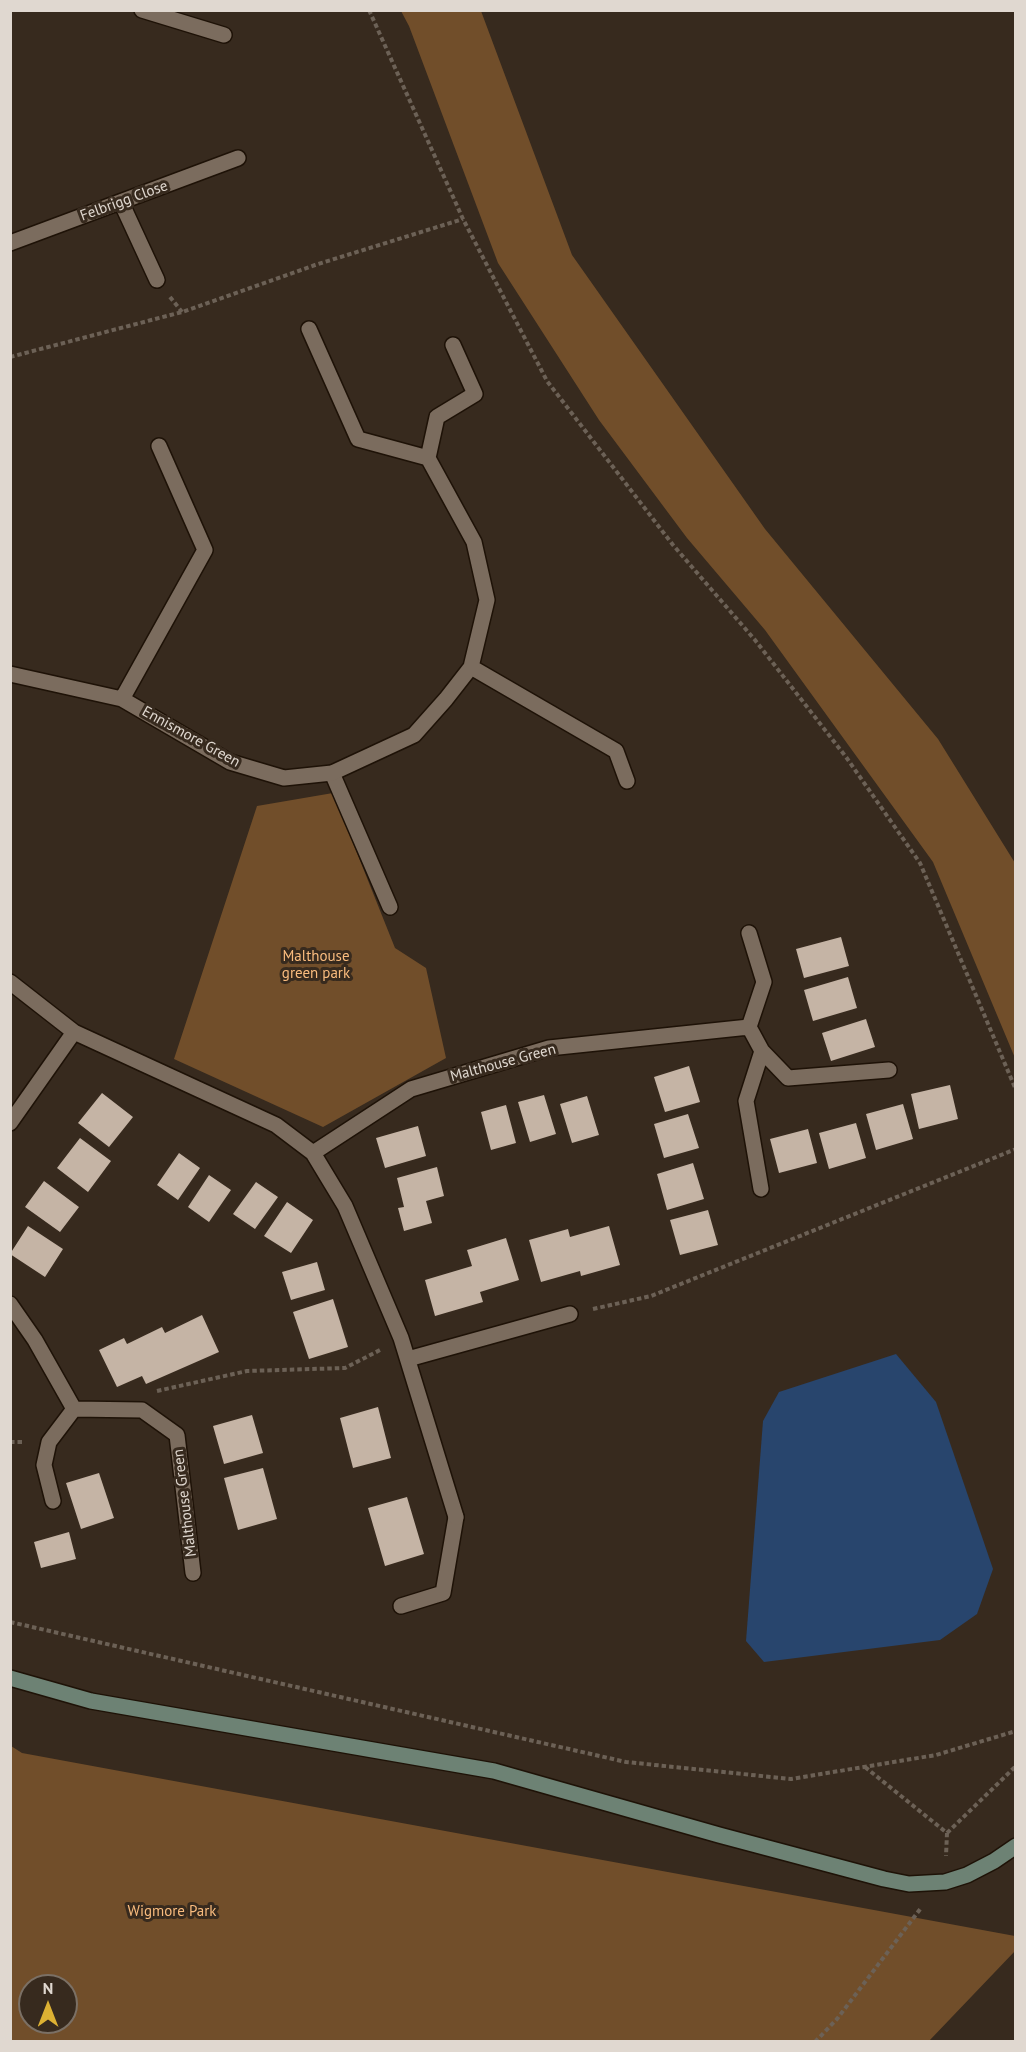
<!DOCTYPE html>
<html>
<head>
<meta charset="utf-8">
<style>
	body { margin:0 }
	#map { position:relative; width:1026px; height:2052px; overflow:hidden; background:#372a1e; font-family:"PT Sans",sans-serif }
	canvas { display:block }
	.frame { position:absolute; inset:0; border:12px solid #e0d8d0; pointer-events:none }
	.north { position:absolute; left:18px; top:1974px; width:60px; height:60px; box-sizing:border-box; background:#372a1e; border:2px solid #7b7065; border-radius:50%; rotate:0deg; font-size:16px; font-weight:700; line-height:24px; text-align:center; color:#e0d8d0 }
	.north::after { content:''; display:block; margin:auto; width:21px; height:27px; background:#ddb133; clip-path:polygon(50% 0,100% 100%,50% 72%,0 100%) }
</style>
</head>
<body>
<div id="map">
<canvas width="1026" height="2052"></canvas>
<div class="frame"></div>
<div class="north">N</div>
</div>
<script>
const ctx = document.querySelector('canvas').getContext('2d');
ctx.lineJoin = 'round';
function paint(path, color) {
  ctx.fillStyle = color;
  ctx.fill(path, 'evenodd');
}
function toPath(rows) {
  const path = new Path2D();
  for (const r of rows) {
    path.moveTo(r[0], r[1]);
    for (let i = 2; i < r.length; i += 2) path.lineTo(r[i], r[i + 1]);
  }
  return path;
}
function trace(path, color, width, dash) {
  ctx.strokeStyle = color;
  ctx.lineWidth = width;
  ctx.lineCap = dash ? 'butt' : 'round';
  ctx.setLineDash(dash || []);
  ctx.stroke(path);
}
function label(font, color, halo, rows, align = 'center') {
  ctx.font = font + ' "PT Sans",sans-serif';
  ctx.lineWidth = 6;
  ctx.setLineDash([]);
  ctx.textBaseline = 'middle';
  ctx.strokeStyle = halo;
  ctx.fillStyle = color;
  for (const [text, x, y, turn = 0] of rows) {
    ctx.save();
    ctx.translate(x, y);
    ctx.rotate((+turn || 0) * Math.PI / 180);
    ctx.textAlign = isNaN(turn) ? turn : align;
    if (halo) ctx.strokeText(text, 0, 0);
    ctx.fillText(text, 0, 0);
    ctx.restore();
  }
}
paint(toPath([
	[401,11,481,11,572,255,765,529,938,739,1015,863,1015,1058,933,862,765,630,687,538,599,420,498,263,409,26],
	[333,793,395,948,426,968,446,1058,323,1127,174,1059,257,806],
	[11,1746,22,1753,1015,1936,1015,1951,929,2041,11,2041],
	[30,1986,66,1986,66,2022,30,2022]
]), '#714e2a');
paint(toPath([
	[896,1354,936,1402,993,1569,977,1614,940,1640,764,1662,746,1641,763,1421,779,1392]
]), '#28456d');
paint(toPath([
	[841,937,849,966,804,978,796,949],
	[848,977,857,1008,813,1021,804,990],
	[866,1019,875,1047,831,1061,822,1033],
	[689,1066,700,1102,665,1112,654,1077],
	[950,1085,958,1119,919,1129,911,1094],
	[102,1093,133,1117,109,1147,78,1123],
	[544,1095,556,1134,530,1142,518,1102],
	[587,1096,599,1135,572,1143,560,1104],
	[903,1104,913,1139,876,1150,866,1114],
	[506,1105,516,1143,491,1150,481,1112],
	[688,1114,699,1148,664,1158,654,1124],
	[856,1123,866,1158,829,1169,819,1133],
	[418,1126,426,1156,385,1168,376,1138],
	[808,1129,817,1163,779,1173,770,1139],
	[80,1138,111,1161,88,1192,57,1168],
	[179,1153,200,1168,178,1200,157,1185],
	[693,1163,704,1199,667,1210,657,1174],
	[437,1167,444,1196,426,1201,432,1223,404,1231,398,1208,404,1207,397,1178],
	[209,1175,231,1190,209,1222,188,1207],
	[44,1181,79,1207,60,1232,25,1207],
	[256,1182,278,1197,255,1229,233,1214],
	[287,1202,313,1220,291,1253,264,1236],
	[708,1210,718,1245,680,1255,670,1220],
	[28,1226,63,1249,45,1277,10,1254],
	[609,1226,620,1265,581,1276,580,1271,541,1282,529,1240,568,1229,570,1237],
	[506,1238,519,1280,480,1292,483,1302,435,1316,425,1280,472,1266,467,1250],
	[317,1262,325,1290,291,1300,282,1272],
	[333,1299,348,1347,309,1359,293,1312],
	[202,1315,219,1352,146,1384,142,1376,117,1387,99,1350,124,1338,127,1344,162,1327,165,1333],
	[378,1407,391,1458,353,1468,340,1418],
	[252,1415,263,1453,224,1464,213,1426],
	[263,1468,277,1519,238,1530,224,1478],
	[99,1473,114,1518,81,1529,66,1483],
	[407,1497,424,1554,385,1566,368,1508],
	[69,1532,76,1559,41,1568,34,1542]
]), '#c5b4a5');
const lane = toPath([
	[121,202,157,280],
	[332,773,390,907],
	[401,1606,443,1593,456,1517]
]);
const street = toPath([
	[142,10,224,35],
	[10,243,238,158],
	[309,329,358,439,428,458],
	[471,667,616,751,627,781],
	[10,674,122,699,230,762,284,778,332,773,414,735,446,699,471,667,487,600,474,542,428,458,437,417,475,394,453,345],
	[122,699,205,550,159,446],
	[749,933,764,982,749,1027,762,1051,746,1101,761,1189],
	[10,982,74,1032,10,1123],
	[74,1032,276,1125,313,1153,345,1206,401,1338,456,1517],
	[762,1051,788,1078,889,1070],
	[313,1153,411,1089,549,1048,749,1027],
	[10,1304,35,1340,74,1409,142,1410,177,1435,193,1573],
	[408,1359,570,1314],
	[53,1501,44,1465,49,1442,74,1409]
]);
const secondary = toPath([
	[10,1678,91,1701,494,1771,719,1835,884,1879,909,1884,945,1882,967,1875,994,1861,1016,1846]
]);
trace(lane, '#1e1207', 18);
trace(street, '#1e1207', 18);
trace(secondary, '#1e1207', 18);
trace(toPath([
	[369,10,463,219,547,381,673,545,755,640,846,757,920,863,1016,1090],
	[170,297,182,312],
	[10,357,182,312,315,265,463,219],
	[593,1309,651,1296,1016,1149],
	[157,1391,247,1371,345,1368,380,1350],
	[10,1442,25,1442],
	[10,1622,626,1762,791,1779,936,1755,1016,1731],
	[865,1767,947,1833,946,1856],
	[947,1833,1016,1766],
	[815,2042,837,2019,921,1908]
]), '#6c6156', 4, [4.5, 3]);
trace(lane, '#7b6c5e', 15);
trace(street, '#7b6c5e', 15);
trace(secondary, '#6d8274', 15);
label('15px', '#e0d8d0', '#372a1e', [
	["Felbrigg Close",124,201,-20],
	["Ennismore Green",191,737,29],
	["Malthouse Green",503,1063,-15],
	["Malthouse Green",185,1503,-97]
]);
label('15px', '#fabc7e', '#372a1e', [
	["Malthouse",316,957],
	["green park",316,974],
	["Wigmore Park",172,1912]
]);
</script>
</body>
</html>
